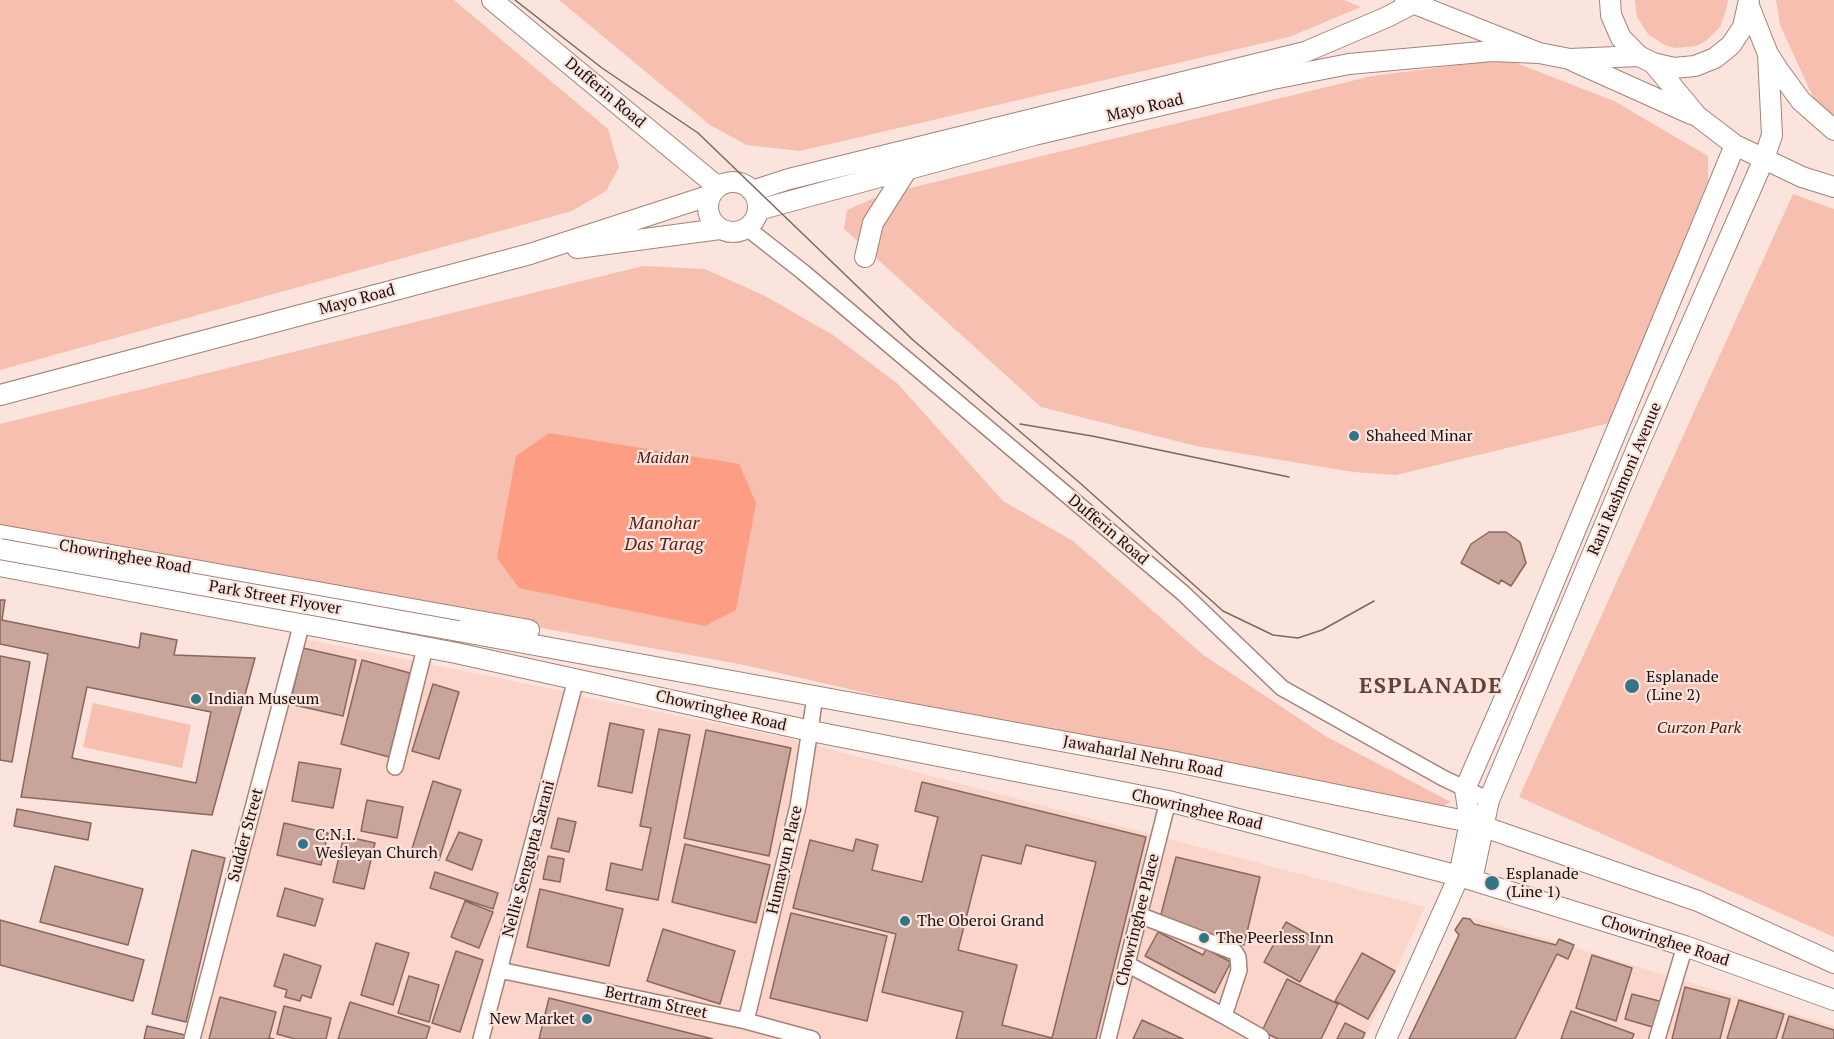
<!DOCTYPE html>
<html>
<head>
<meta charset="utf-8">
<style>
	body { margin:0 }
	canvas { display:block; background:#fce4de }
</style>
</head>
<body>
<canvas width="1834" height="1039"></canvas>
<script>
const ctx = document.querySelector('canvas').getContext('2d');
ctx.lineJoin = 'round';
function paint(path, color) {
  ctx.fillStyle = color;
  ctx.fill(path, 'evenodd');
}
function toPath(rows) {
  const path = new Path2D();
  for (const r of rows) {
    if (r.length === 3) {
      path.moveTo(r[0] + r[2], r[1]);
      path.arc(r[0], r[1], r[2], 0, 2 * Math.PI);
      continue;
    }
    path.moveTo(r[0], r[1]);
    for (let i = 2; i < r.length; i += 2) path.lineTo(r[i], r[i + 1]);
  }
  return path;
}
function trace(path, color, width, dash) {
  ctx.strokeStyle = color;
  ctx.lineWidth = width;
  ctx.lineCap = dash ? 'butt' : 'round';
  ctx.setLineDash(dash || []);
  ctx.stroke(path);
}
function label(font, color, halo, rows, align = 'center') {
  ctx.font = font + ' "PT Serif",serif';
  ctx.lineWidth = 4.5;
  ctx.setLineDash([]);
  ctx.textBaseline = 'middle';
  ctx.strokeStyle = halo;
  ctx.fillStyle = color;
  for (const [text, x, y, turn = 0] of rows) {
    ctx.save();
    ctx.translate(x, y);
    ctx.rotate((+turn || 0) * Math.PI / 180);
    ctx.textAlign = isNaN(turn) ? turn : align;
    if (halo) ctx.strokeText(text, 0, 0);
    ctx.fillText(text, 0, 0);
    ctx.restore();
  }
}
paint(toPath([
	[305,639,567,692,474,1039,200,1039],
	[580,696,792,739,1425,907,1364,1039,488,1039],
	[1476,918,1834,1026,1834,1039,1409,1039]
]), '#fbd5ca');
paint(toPath([
	[0,0,454,0,608,129,619,167,606,191,572,211,0,370],
	[559,0,1344,0,1361,7,1289,37,800,151,747,145,710,125],
	[1635,0,1728,0,1727,7,1720,27,1706,41,1696,46,1676,48,1666,46,1648,34,1637,17],
	[1776,0,1834,0,1834,117,1814,99,1780,25],
	[1506,59,1614,101,1708,156,1708,181,1610,423,1396,475,1353,472,1196,446,1041,407,844,229,847,210,881,195,1372,76],
	[1793,194,1834,209,1834,937,1519,797],
	[643,266,705,269,765,296,833,335,898,384,1003,501,1073,541,1202,654,1327,737,1451,802,1418,819,744,665,0,529,0,424],
	[93,703,191,725,182,768,83,747]
]), '#f7bfaf');
paint(toPath([
	[549,433,739,464,756,503,736,610,705,626,519,588,497,558,516,456]
]), '#fc9d84');
const building = toPath([
	[1489,532,1506,532,1520,542,1526,563,1511,586,1501,580,1499,584,1461,563,1471,544,1489,532],
	[0,600,5,600,2,620,139,648,141,633,177,640,174,655,255,658,212,815,21,797,48,654,0,644,0,600],
	[87,687,211,712,196,783,72,758,87,687],
	[303,648,356,660,343,716,290,704,303,648],
	[0,656,30,662,12,762,0,760,0,656],
	[362,660,410,673,389,757,341,744,362,660],
	[433,684,459,692,439,759,412,751,433,684],
	[610,723,644,730,632,793,598,786,610,723],
	[659,729,690,735,658,900,606,890,611,863,642,870,651,828,640,826,659,729],
	[706,730,791,748,769,856,684,838,706,730],
	[299,762,341,769,333,808,292,801,299,762],
	[433,781,461,790,439,860,411,852,433,781],
	[922,782,1146,837,1096,1039,956,1039,963,1012,882,992,896,934,793,908,810,840,853,851,856,839,878,845,872,870,922,882,938,817,915,811,922,782],
	[1026,845,1096,862,1052,1038,1002,1025,1017,965,958,950,982,855,1021,864,1026,845],
	[367,800,403,807,397,838,361,831,367,800],
	[17,809,91,823,88,840,14,826,17,809],
	[558,818,576,822,569,852,551,848,558,818],
	[284,823,328,833,321,865,277,855,284,823],
	[459,832,482,840,472,870,446,860,459,832],
	[344,836,375,843,364,889,333,882,344,836],
	[685,844,770,865,756,923,672,902,685,844],
	[192,850,225,858,186,1022,152,1014,192,850],
	[548,856,564,859,560,882,543,879,548,856],
	[1176,857,1260,877,1244,945,1159,922,1176,857],
	[55,866,143,889,128,945,40,922,55,866],
	[435,872,498,893,493,909,430,888,435,872],
	[285,888,323,899,315,926,277,916,285,888],
	[540,889,623,909,609,966,527,947,540,889],
	[465,901,493,912,479,948,451,937,465,901],
	[791,913,887,936,867,1021,770,998,791,913],
	[1463,918,1470,919,1474,924,1556,945,1559,939,1574,945,1568,959,1557,954,1515,1039,1409,1039,1459,935,1455,930,1463,918],
	[0,920,144,960,133,1001,0,965,0,920],
	[1286,922,1322,942,1300,982,1264,962,1286,922],
	[663,929,735,951,720,1004,647,981,663,929],
	[1158,932,1203,955,1206,949,1231,962,1215,993,1145,956,1158,932],
	[376,943,409,953,393,1005,361,995,376,943],
	[456,951,483,960,460,1032,432,1023,456,951],
	[1362,953,1395,971,1368,1019,1335,1001,1362,953],
	[284,954,321,966,311,998,302,995,300,1001,285,997,287,990,274,986,284,954],
	[1592,955,1632,968,1616,1021,1576,1008,1592,955],
	[409,976,439,985,429,1022,398,1013,409,976],
	[1287,979,1338,1004,1321,1039,1278,1039,1262,1031,1287,979],
	[1685,987,1730,999,1720,1039,1672,1039,1685,987],
	[1632,994,1663,1002,1656,1028,1625,1019,1632,994],
	[220,997,276,1012,269,1038,274,1039,209,1039,220,997],
	[549,998,713,1039,539,1039,549,998],
	[1739,1000,1784,1014,1776,1039,1727,1039,1739,1000],
	[350,1002,430,1027,426,1039,338,1039,350,1002],
	[284,1006,331,1018,326,1039,295,1039,277,1034,284,1006],
	[1571,1011,1634,1034,1632,1039,1561,1039,1571,1011],
	[1789,1016,1834,1030,1834,1039,1782,1039,1789,1016],
	[1142,1020,1183,1039,1133,1039,1142,1020],
	[1345,1023,1365,1033,1362,1039,1337,1039,1345,1023],
	[147,1026,185,1035,184,1039,144,1039,147,1026]
]);
paint(building, '#c9a49a');
trace(building, '#89675e', 1.5);
const minor = toPath([
	[747,228,803,272,1183,593,1282,688,1443,778,1489,800],
	[395,767,423,656],
	[1127,964,1224,1016,1239,970,1238,957,1235,952,1139,915],
	[499,970,746,1021,812,1039],
	[1224,1016,1261,1037],
	[746,1021,798,806,815,697],
	[192,1039,300,630],
	[481,1039,576,679],
	[1108,1039,1168,801],
	[1657,1039,1685,946]
]);
const major = toPath([
	[492,0,718,187],
	[1405,0,1539,53,1570,59,1639,56],
	[1610,0,1611,15,1621,38,1639,56,1653,63,1674,68,1695,66,1715,58,1731,45,1743,27,1749,0],
	[1749,6,1768,54,1779,71,1801,101,1834,130],
	[1573,61,1691,114],
	[1653,63,1697,116,1735,145,1802,177,1834,187],
	[733,207,25],
	[752,191,789,179,1305,52,1387,17,1420,0],
	[758,210,1034,135,1273,79,1349,64,1492,51,1539,53],
	[577,248,720,229],
	[865,257,873,223,906,171],
	[0,395,530,254,711,195],
	[0,535,529,630],
	[0,566,456,653,811,731,1168,801,1459,876,1685,946,1834,1000],
	[458,631,1176,762,1470,822,1698,901,1834,963],
	[1472,880,1489,800,1640,441,1764,159,1772,135,1768,54],
	[1386,1039,1459,876,1470,822,1465,789,1524,654,1735,145]
]);
trace(minor, '#a58278', 18);
trace(major, '#a58278', 22);
trace(minor, '#fff', 15);
trace(major, '#fff', 20);
trace(toPath([
	[515,0,602,68,698,133,913,340,1080,483,1223,611,1273,635,1298,638,1322,630,1374,601],
	[1020,424,1092,436,1289,477]
]), '#796863', 1.5);
const majorBridge = toPath([
	[0,549,458,631]
]);
trace(majorBridge, '#a58278', 22, []);
trace(majorBridge, '#fff', 20);
for (const [x, y, r, color] of [
	[1354,436,6,"#327686"],
	[1632,686,8,"#327686"],
	[196,699,6,"#327686"],
	[303,844,6,"#327686"],
	[1492,883,8,"#327686"],
	[905,921,6,"#327686"],
	[1204,938,6,"#327686"],
	[587,1019,6,"#327686"]
]) {
  const dot = new Path2D();
  dot.arc(x, y, r, 0, 2 * Math.PI);
  ctx.fillStyle = color;
  ctx.fill(dot);
  trace(dot, '#fce4de', 2);
}
label('16px', '#1b0e0b', '#fce4de', [
	["Dufferin Road",605,93,40],
	["Mayo Road",1145,108,-13],
	["Mayo Road",357,300,-15],
	["Rani Rashmoni Avenue",1625,479,-67],
	["Dufferin Road",1108,530,40],
	["Chowringhee Road",125,557,10],
	["Park Street Flyover",275,598,10],
	["Chowringhee Road",721,711,13],
	["Jawaharlal Nehru Road",1143,757,11],
	["Chowringhee Road",1197,810,13],
	["Sudder Street",246,835,-75],
	["Nellie Sengupta Sarani",529,859,-75],
	["Humayun Place",785,860,-77],
	["Chowringhee Place",1138,920,-76],
	["Chowringhee Road",1665,941,18],
	["Bertram Street",656,1003,12]
]);
label('16px', '#1b0e0b', '#fce4de', [
	["Shaheed Minar",1366,436],
	["Esplanade",1646,677],
	["(Line 2)",1646,695],
	["Indian Museum",208,699],
	["C.N.I.",315,835],
	["Wesleyan Church",315,853],
	["Esplanade",1506,874],
	["(Line 1)",1506,892],
	["The Oberoi Grand",917,921],
	["The Peerless Inn",1216,938],
	["New Market",575,1019,"right"]
], 'left');
label('italic 16px', '#4f1606', '#fce4de', [
	["Maidan",663,458],
	["Curzon Park",1699,728]
]);
label('italic 18px', '#5c2112', '#fce4de', [
	["Manohar",664,524],
	["Das Tarag",664,545]
]);
ctx.letterSpacing = '1.5px';
label('bold 22px', '#62433a', '#fce4de', [
	["ESPLANADE",1431,687]
]);
ctx.letterSpacing = '0px';
</script>
</body>
</html>
